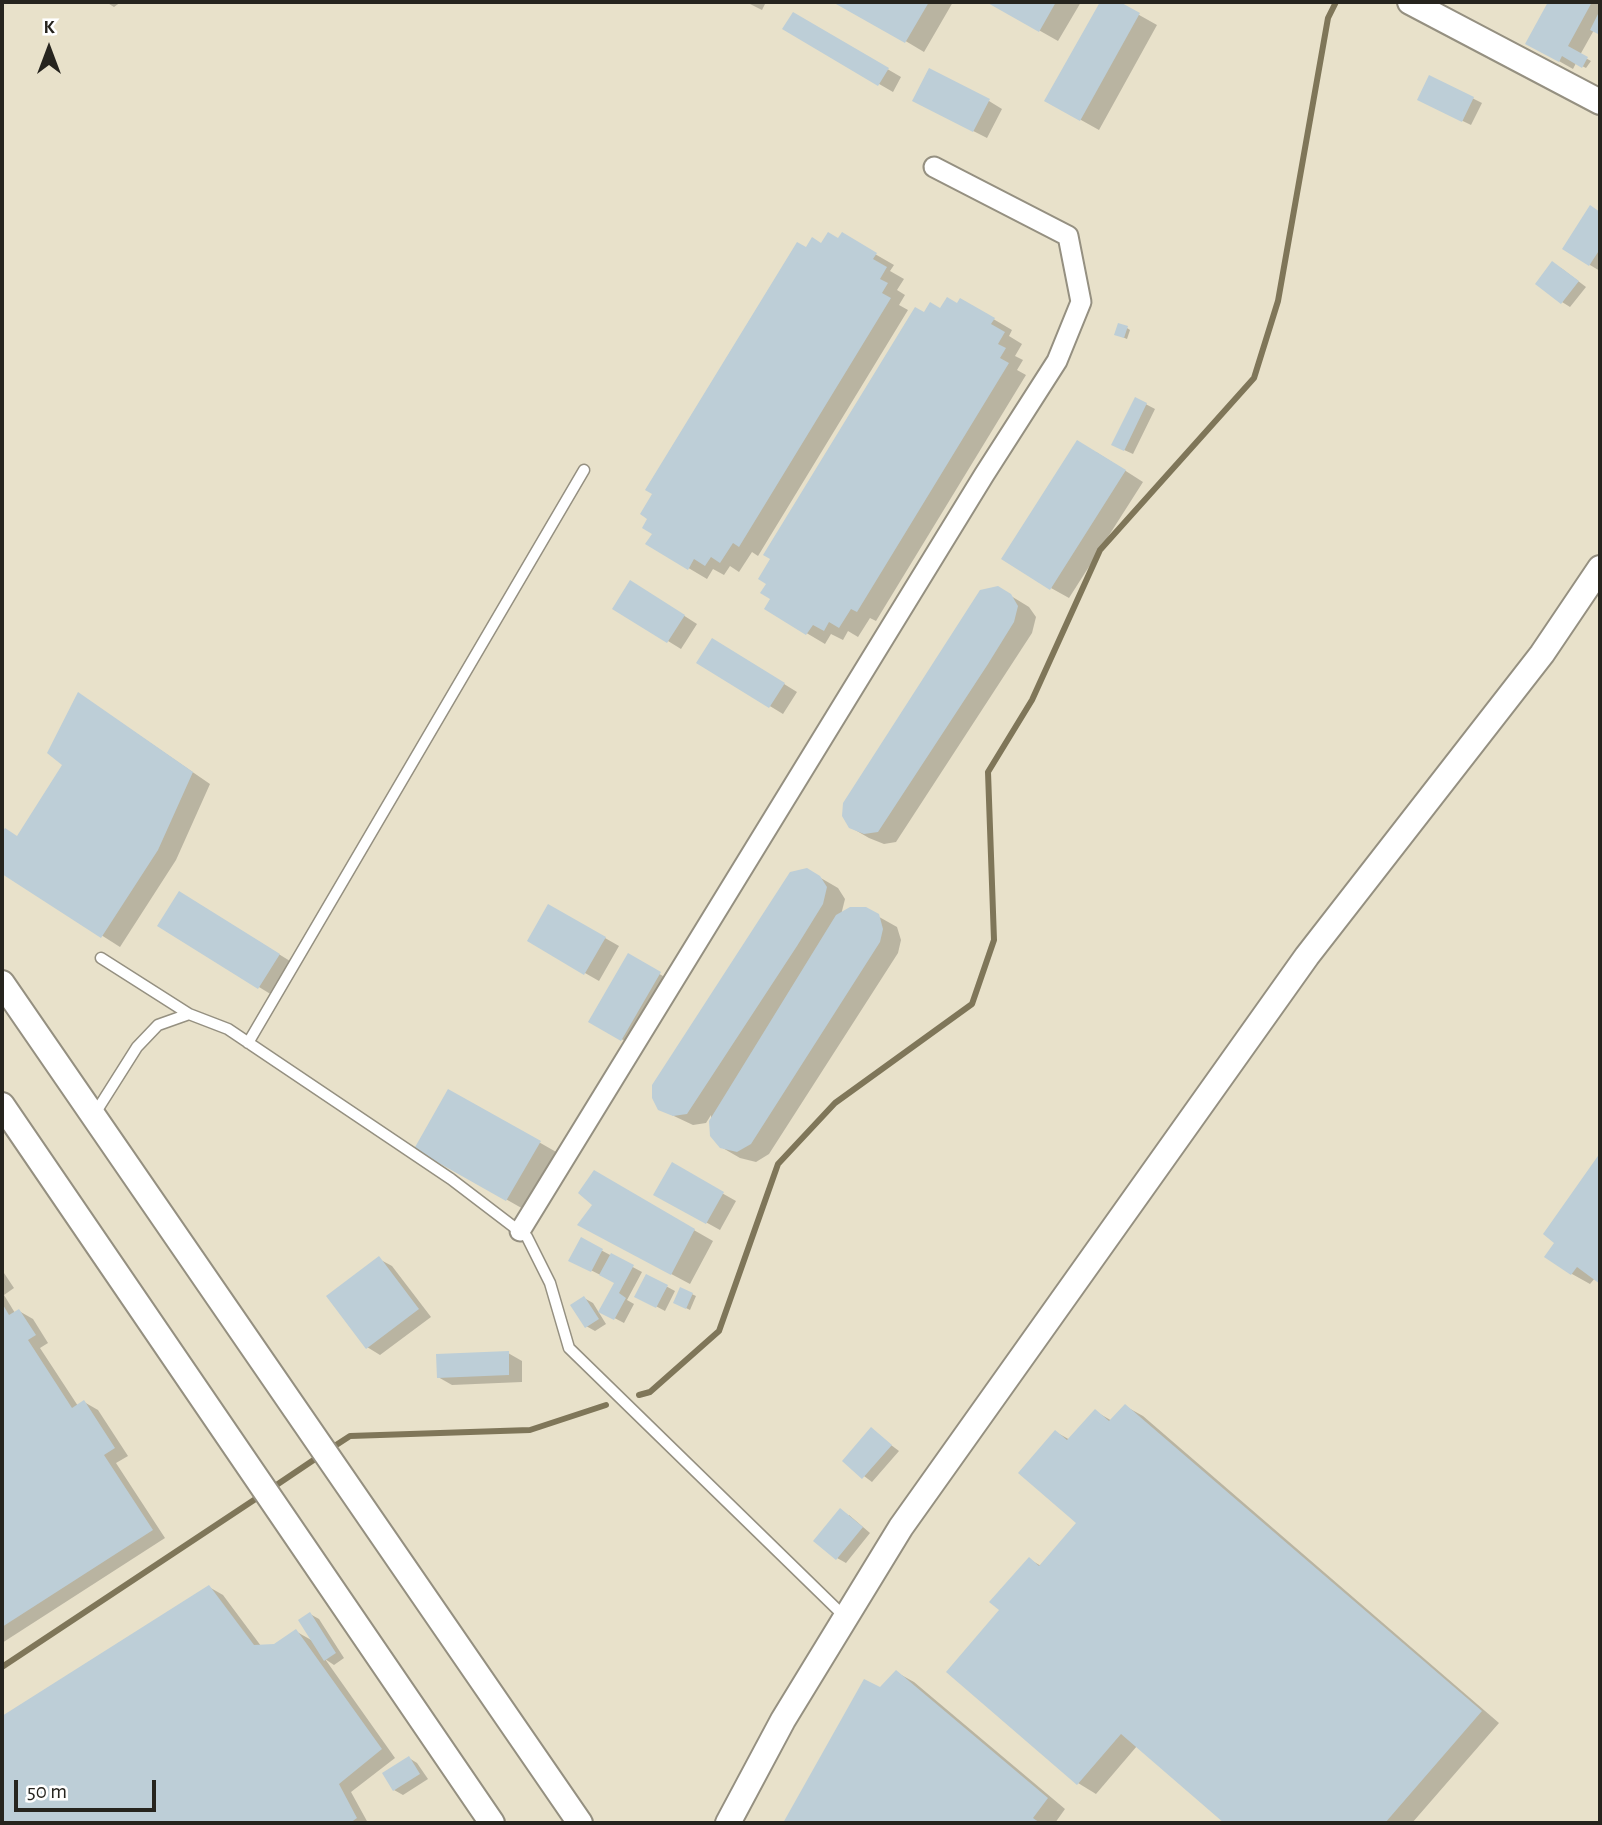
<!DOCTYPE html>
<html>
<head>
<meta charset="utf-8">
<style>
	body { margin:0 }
	#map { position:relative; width:1602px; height:1825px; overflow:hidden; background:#f2ecdc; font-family:"Alegreya Sans",sans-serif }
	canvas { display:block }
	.frame { position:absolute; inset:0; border:4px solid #26241e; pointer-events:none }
	.north { position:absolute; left:14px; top:14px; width:70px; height:70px; -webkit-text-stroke:5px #fff; paint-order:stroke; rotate:0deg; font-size:19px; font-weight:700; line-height:28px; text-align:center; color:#26241e }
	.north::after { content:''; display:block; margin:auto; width:24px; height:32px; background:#26241e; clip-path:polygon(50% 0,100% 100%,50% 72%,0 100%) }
	.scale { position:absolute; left:14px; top:1780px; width:142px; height:32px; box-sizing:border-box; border:4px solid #26241e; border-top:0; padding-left:9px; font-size:21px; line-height:24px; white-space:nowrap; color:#26241e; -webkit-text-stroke:5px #fff; paint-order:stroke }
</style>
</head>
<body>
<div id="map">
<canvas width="1602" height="1825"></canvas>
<div class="frame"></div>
<div class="north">K</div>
<div class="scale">50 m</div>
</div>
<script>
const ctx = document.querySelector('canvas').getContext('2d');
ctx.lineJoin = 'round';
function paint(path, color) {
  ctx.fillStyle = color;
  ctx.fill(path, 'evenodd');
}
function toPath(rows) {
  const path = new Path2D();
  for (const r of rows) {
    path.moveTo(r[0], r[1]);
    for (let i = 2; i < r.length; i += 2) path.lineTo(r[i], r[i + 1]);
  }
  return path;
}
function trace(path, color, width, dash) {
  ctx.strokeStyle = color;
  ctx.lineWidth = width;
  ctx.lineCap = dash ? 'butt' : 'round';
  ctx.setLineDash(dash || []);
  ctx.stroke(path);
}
paint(toPath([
	[2,2,1600,2,1600,1823,2,1823]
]), '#e8e1ca');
paint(toPath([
	[106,2,121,2,114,7],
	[746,2,766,2,762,10],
	[840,2,953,2,924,52],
	[989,2,1081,2,1058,41],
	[1101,2,1116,2,1157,25,1099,130,1047,101],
	[1550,2,1600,2,1600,34,1594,30,1580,55,1591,61,1586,68,1576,63,1573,69,1527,43],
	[793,14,901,77,893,92,784,29],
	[1430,77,1482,103,1471,125,1428,104],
	[989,101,1002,109,987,138,928,108],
	[1591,208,1600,213,1600,271,1590,265],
	[842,235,894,265,890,271,904,279,897,290,905,295,899,305,908,310,758,556,752,552,739,572,730,566,724,575,713,569,707,579,648,544,807,249,839,240],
	[1561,268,1586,287,1570,307,1562,302],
	[961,300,1012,330,1009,336,1022,344,1015,356,1023,360,1017,370,1026,375,876,621,870,618,858,637,848,631,843,640,831,634,825,644,766,609,925,314,957,305],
	[1127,328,1130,330,1127,339,1120,336],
	[1136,399,1155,409,1133,454,1122,449],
	[1096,452,1143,482,1069,598,1051,588],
	[998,588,1029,607,1036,617,1032,633,896,842,884,844,869,838,850,827],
	[644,590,697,624,681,649,668,641],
	[713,640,797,692,783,714,699,663],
	[79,694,210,784,176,860,120,947,2,872,2,837,5,831,18,838,65,764],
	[807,870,838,888,845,899,841,915,865,909,897,927,901,940,898,953,769,1154,756,1162,740,1158,721,1147,712,1135,711,1115,706,1123,693,1125,659,1109],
	[198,904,298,966,277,998,159,926],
	[549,906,619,946,599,981,529,941],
	[629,956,673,982,635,1047,591,1021],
	[449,1091,558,1153,525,1210,416,1148],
	[1600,1156,1600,1282,1595,1278,1590,1284,1572,1274,1557,1242,1545,1234],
	[672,1165,736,1201,720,1230,655,1194],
	[594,1173,713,1241,690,1284,598,1235],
	[582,1240,642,1272,627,1300,634,1304,624,1323,601,1311,616,1283,571,1260],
	[379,1259,392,1266,431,1317,380,1355,367,1347],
	[2,1270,14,1288,4,1295,15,1313,19,1311,33,1319,48,1343,40,1348,78,1406,84,1402,98,1410,128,1456,116,1463,165,1538,2,1643],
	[647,1276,675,1291,665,1311,637,1296],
	[681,1289,696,1296,690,1310,676,1303],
	[584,1298,593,1303,606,1324,595,1331,586,1326],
	[508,1353,522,1361,522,1382,452,1385,438,1377],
	[1125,1406,1143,1416,1499,1723,1412,1823,1227,1823,1137,1746,1096,1794,1078,1783,1002,1610,1029,1559,1041,1566,1079,1523,1056,1432,1070,1440,1095,1411,1112,1421],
	[871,1430,899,1451,872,1482,844,1461],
	[849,1515,870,1533,846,1563,837,1558],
	[209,1587,223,1595,261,1646,274,1645,297,1632,313,1641,310,1614,319,1619,344,1658,334,1665,325,1659,395,1758,351,1792,368,1823,2,1823,2,1718],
	[896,1672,914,1682,1065,1809,1055,1823,785,1823,865,1682,880,1689],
	[409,1758,417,1763,428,1779,403,1795,394,1790]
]), '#0003');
trace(toPath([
	[639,1395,650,1392,719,1331,778,1164,835,1103,972,1004,994,940,988,772,1032,700,1100,550,1254,378,1278,301,1328,18,1336,2],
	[330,1449,350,1436,530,1430,606,1405],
	[272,1488,321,1455],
	[2,1667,263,1494]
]), '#7f7659', 6);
paint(toPath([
	[838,2,929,2,905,43,836,4],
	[986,2,1056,2,1039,32],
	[1100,2,1120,2,1140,13,1080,121,1044,101],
	[1548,2,1592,2,1568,46,1588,57,1582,68,1562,56,1559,62,1525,44],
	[1600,10,1600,35,1590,30],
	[793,12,889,68,878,86,782,29],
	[929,68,990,99,973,132,912,101],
	[1429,75,1474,97,1462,122,1417,100],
	[1590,205,1600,212,1600,249,1589,266,1562,249],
	[828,232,838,238,842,232,877,253,873,259,887,267,880,279,888,283,882,293,891,298,739,547,733,543,720,563,711,557,705,566,694,559,688,570,645,544,652,534,642,528,647,519,640,514,652,494,645,490,797,242,806,247,812,237,821,243],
	[1552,261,1579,281,1561,304,1535,284],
	[947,297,957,303,960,298,995,318,991,324,1005,332,998,344,1006,348,1000,358,1009,363,857,612,851,609,839,628,829,622,824,631,813,625,806,635,764,609,770,599,760,593,766,584,758,579,770,559,763,555,915,307,924,312,930,302,940,308],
	[1118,323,1128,326,1124,338,1114,335],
	[1135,397,1147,403,1124,451,1111,445],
	[1077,440,1126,470,1050,590,1001,559],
	[630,580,685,615,667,643,612,609],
	[998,586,1011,594,1018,606,1014,622,988,664,878,832,864,834,849,828,842,816,843,803,980,590],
	[712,638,785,683,769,708,696,663],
	[78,692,193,772,158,850,101,938,2,874,2,833,5,828,17,836,62,765,47,753],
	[807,868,820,876,827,887,823,904,797,946,687,1114,673,1116,658,1110,652,1098,652,1085,790,872],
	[179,891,280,954,258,989,157,926],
	[548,904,606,937,584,975,527,941],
	[850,907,866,907,879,914,883,929,880,942,751,1144,737,1152,720,1148,710,1136,709,1121,836,915],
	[628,953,661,972,621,1041,588,1022],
	[448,1089,541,1141,506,1201,414,1149],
	[1600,1153,1600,1284,1577,1267,1571,1275,1544,1257,1554,1243,1543,1234],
	[672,1162,724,1192,706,1224,653,1195],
	[594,1170,695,1229,671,1275,577,1225,592,1205,578,1193],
	[581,1237,603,1249,591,1272,568,1261],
	[611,1253,634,1265,619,1293,626,1298,614,1320,598,1312,614,1283,599,1275],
	[379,1256,419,1309,366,1349,326,1296],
	[646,1274,668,1285,656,1308,634,1297],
	[680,1287,693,1293,686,1309,673,1303],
	[584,1296,599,1319,585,1328,570,1305],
	[2,1303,9,1315,19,1309,36,1335,28,1340,72,1408,84,1400,115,1448,104,1455,153,1530,2,1627],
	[509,1351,509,1375,437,1378,436,1354],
	[1125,1404,1482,1711,1385,1823,1224,1823,1121,1734,1077,1785,946,1672,999,1610,989,1602,1029,1557,1039,1566,1076,1523,1018,1473,1055,1430,1067,1440,1095,1409,1109,1421],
	[871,1427,892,1445,862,1479,842,1461],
	[840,1508,863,1527,836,1560,813,1541],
	[209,1585,254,1645,274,1644,296,1629,382,1749,339,1784,357,1818,350,1823,2,1823,2,1716],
	[310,1612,336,1653,324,1661,298,1620],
	[896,1670,1048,1798,1033,1818,1040,1823,783,1823,864,1679,880,1687],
	[409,1756,420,1774,393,1791,382,1773]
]), '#bdced7');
const service = toPath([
	[101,958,189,1014],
	[248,1043,584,470],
	[94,1115,137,1047,158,1025,189,1014,228,1029,451,1179,527,1237,550,1283,569,1348,846,1618]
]);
const minor = toPath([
	[520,1231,984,475,1057,361,1081,302,1068,236,934,167]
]);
const tertiary = toPath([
	[1410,2,1600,102],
	[2,983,580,1823],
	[2,1105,492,1823],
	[728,1823,783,1720,901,1527,1307,956,1542,654,1600,568]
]);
trace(service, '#959081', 13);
trace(minor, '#959081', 23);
trace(tertiary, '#959081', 28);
trace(service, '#fff', 10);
trace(minor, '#fff', 19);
trace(tertiary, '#fff', 24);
</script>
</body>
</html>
